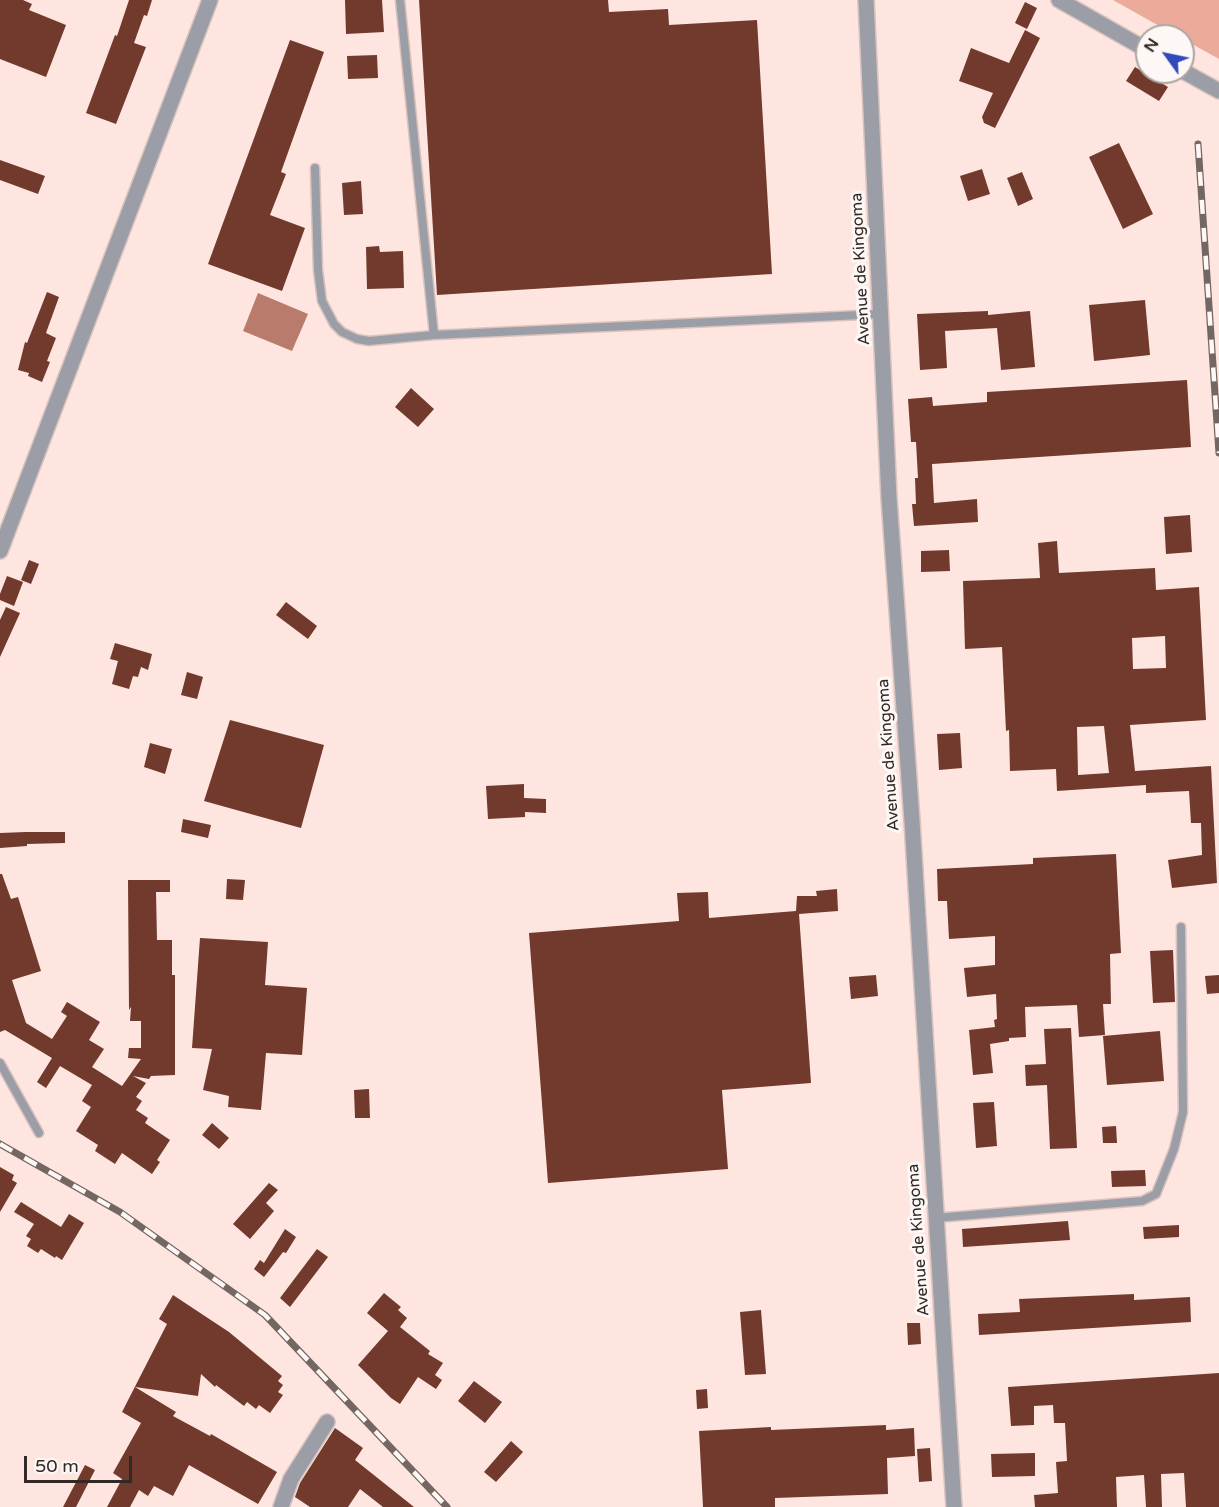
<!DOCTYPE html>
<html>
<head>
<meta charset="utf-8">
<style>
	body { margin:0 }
	#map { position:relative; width:1219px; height:1507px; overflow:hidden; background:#fee5df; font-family:"Varela Round",sans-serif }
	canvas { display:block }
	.north { position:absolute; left:1135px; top:24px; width:60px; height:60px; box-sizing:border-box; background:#fdf8f6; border:2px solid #aca5a3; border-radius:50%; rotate:303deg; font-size:16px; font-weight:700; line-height:24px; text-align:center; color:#322926 }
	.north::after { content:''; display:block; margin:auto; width:21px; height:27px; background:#3249ba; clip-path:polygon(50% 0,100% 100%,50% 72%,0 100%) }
	.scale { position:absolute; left:24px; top:1456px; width:108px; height:27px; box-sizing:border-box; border:3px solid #322926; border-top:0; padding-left:8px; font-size:18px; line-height:21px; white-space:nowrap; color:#322926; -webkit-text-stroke:4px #fdf8f6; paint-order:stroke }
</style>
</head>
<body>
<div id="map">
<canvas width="1219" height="1507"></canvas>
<div class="north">N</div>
<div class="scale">50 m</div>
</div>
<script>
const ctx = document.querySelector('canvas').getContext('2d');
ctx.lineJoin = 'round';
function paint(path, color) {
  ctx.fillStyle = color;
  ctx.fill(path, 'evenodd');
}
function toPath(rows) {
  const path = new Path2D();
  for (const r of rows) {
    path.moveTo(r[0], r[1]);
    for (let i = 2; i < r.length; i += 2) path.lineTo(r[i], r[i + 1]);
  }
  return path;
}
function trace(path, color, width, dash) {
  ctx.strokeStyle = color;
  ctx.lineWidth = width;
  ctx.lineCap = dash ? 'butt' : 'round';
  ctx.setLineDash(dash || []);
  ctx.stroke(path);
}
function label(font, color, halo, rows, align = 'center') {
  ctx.font = font + ' "Varela Round",sans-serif';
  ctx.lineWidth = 6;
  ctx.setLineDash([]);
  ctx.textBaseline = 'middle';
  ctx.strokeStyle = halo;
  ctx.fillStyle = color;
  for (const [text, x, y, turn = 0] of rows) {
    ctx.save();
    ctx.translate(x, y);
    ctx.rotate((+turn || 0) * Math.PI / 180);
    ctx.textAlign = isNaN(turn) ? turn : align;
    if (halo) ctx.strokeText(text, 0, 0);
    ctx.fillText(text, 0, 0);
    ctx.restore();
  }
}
paint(toPath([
	[1113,0,1219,0,1219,59,1183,39,1183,36,1177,36]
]), '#ecab9a');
paint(toPath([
	[258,293,308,314,292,351,243,331]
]), '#b97b6c');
paint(toPath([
	[0,0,23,0,32,4,29,10,66,25,46,77,0,59],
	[129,0,152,0,147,16,144,15,134,43,146,47,116,124,86,113,115,35,117,36],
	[345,0,382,0,384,32,346,34],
	[419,0,608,0,609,12,668,9,669,25,757,20,772,274,437,295],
	[1025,2,1037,8,1027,29,1015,23],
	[1025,30,1040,38,995,128,984,123,982,117,993,93,959,81,971,48,1009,63],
	[290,40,324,52,281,172,286,174,270,215,305,228,282,291,208,264],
	[377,55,378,78,348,79,347,56],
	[1135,67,1168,87,1159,101,1126,81],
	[1119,143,1153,214,1123,229,1089,157],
	[0,160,45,176,38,194,0,180],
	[982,169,990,194,968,201,960,176],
	[1022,172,1033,199,1018,206,1007,178],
	[361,181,363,214,344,215,342,183],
	[379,246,380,252,403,251,404,288,367,289,366,247],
	[47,292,59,297,46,333,56,338,47,361,50,362,42,382,28,376,29,373,18,370,25,342,27,343],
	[1145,300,1150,355,1094,361,1089,305],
	[988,311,988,315,1030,311,1035,367,1001,370,997,328,945,331,947,368,920,370,917,314],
	[1187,380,1191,447,932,464,934,503,977,499,978,522,914,526,912,504,916,504,915,478,918,478,916,442,911,442,908,399,932,397,933,406,987,402,987,392],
	[411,388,434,409,418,427,395,407],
	[1190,515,1192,552,1166,554,1164,517],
	[1057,541,1059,573,1155,568,1156,590,1199,587,1206,720,1130,725,1135,771,1211,766,1217,883,1172,888,1168,860,1202,855,1201,823,1191,823,1189,791,1146,793,1146,785,1057,791,1056,769,1010,771,1009,730,1006,731,1002,647,965,649,963,581,1040,578,1038,543],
	[1165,636,1166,668,1133,669,1132,638],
	[1104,726,1109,773,1078,775,1077,727],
	[949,550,950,571,921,572,921,551],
	[29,560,39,564,31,584,21,580],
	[7,576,23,582,14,606,0,600,0,594],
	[286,602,317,626,308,639,276,615],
	[6,607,20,613,0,657,0,620],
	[115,643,152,654,148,670,141,667,138,677,133,676,129,689,112,684,118,661,110,659],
	[187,672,203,677,197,699,181,695],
	[230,720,324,745,301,828,204,801],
	[960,733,962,768,939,770,937,734],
	[150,743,172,749,165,774,144,767],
	[524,784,524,798,546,799,546,813,525,812,525,817,488,819,486,786],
	[183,819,211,825,208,838,181,832],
	[26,832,65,832,65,843,27,844,27,846,0,848,0,833],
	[1116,854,1121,953,1110,954,1111,1004,1103,1004,1105,1035,1079,1037,1077,1005,1025,1007,1026,1037,1009,1038,1009,1041,990,1044,993,1073,973,1075,969,1030,995,1027,994,1020,997,1019,996,994,967,997,964,968,995,965,995,936,949,939,947,901,938,901,937,869,1033,864,1033,858],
	[0,874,2,874,11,899,18,897,41,971,12,980,26,1023,52,1039,67,1016,61,1012,67,1002,100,1022,89,1040,104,1049,92,1067,122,1086,141,1059,128,1058,129,1048,141,1048,141,1021,130,1021,131,1007,129,1010,128,880,170,880,170,892,156,892,157,940,172,940,172,975,175,975,175,1075,151,1076,149,1079,133,1076,146,1083,136,1097,142,1101,136,1110,148,1118,145,1123,170,1140,157,1160,160,1162,152,1174,122,1153,115,1164,95,1151,98,1145,76,1131,91,1107,82,1101,92,1085,60,1066,46,1088,37,1082,52,1058,5,1030,0,1032],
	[227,879,245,880,243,900,226,899],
	[837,889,838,911,799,914,811,1083,722,1090,728,1169,548,1183,529,933,679,921,677,893,708,892,709,918,796,911,797,896,817,896,816,891],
	[200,938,268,942,265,985,307,988,302,1055,266,1053,261,1110,228,1107,229,1096,203,1090,212,1049,192,1048],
	[1173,950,1175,1002,1153,1003,1150,951],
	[876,975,878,996,851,999,849,977],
	[1219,975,1219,993,1207,994,1205,976],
	[1071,1028,1077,1148,1050,1149,1047,1085,1026,1086,1025,1065,1046,1064,1044,1029],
	[1160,1031,1164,1081,1107,1085,1103,1036],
	[369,1089,370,1118,355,1118,354,1090],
	[994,1102,997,1146,976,1148,973,1103],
	[212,1123,229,1138,219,1149,202,1135],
	[1116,1126,1117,1143,1103,1143,1102,1127],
	[0,1167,14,1175,12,1180,17,1183,0,1212],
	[1145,1170,1146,1186,1112,1187,1111,1171],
	[269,1183,278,1190,266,1203,274,1211,250,1239,233,1224],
	[21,1202,61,1227,69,1214,84,1223,62,1260,56,1256,55,1258,41,1249,38,1253,27,1246,31,1239,26,1236,34,1224,14,1212],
	[1068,1221,1070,1240,963,1247,962,1229],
	[1179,1225,1179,1237,1144,1239,1143,1227],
	[285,1229,296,1237,286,1253,283,1252,264,1277,254,1269,260,1260,264,1263],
	[317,1249,328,1257,290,1307,280,1298],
	[384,1293,401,1307,398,1310,407,1318,400,1327,430,1351,428,1354,443,1363,435,1375,442,1380,436,1389,418,1377,400,1404,391,1398,358,1365,388,1331,367,1313],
	[1134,1294,1134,1300,1190,1297,1191,1322,979,1335,978,1314,1020,1312,1019,1299],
	[173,1295,229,1332,282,1376,278,1381,283,1385,278,1392,283,1395,270,1413,259,1405,256,1409,247,1402,244,1406,216,1385,215,1387,201,1374,198,1396,135,1387,176,1412,173,1416,210,1436,211,1434,277,1472,258,1504,189,1465,173,1496,154,1486,148,1496,139,1490,130,1507,107,1507,122,1479,113,1473,141,1423,122,1412,167,1324,159,1319],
	[761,1310,766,1374,745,1375,740,1312],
	[907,1323,920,1323,921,1344,908,1345],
	[1219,1373,1219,1507,1186,1507,1184,1473,1161,1474,1162,1507,1146,1507,1144,1475,1116,1477,1117,1507,1035,1507,1034,1495,1058,1493,1056,1462,1067,1461,1065,1423,1054,1423,1053,1405,1034,1406,1034,1425,1011,1426,1008,1387],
	[474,1381,502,1402,485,1423,458,1401],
	[707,1389,708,1408,697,1409,696,1390],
	[886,1425,886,1430,914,1428,915,1456,887,1458,888,1494,775,1498,775,1507,703,1507,699,1431,771,1427,771,1430],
	[335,1428,363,1448,355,1460,414,1507,383,1507,360,1489,348,1507,310,1507,295,1497,300,1483],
	[511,1441,523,1452,496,1482,484,1472],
	[930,1448,932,1481,919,1482,917,1449],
	[1035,1453,1035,1476,992,1477,991,1454],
	[85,1465,95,1470,76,1507,63,1507]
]), '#713a2c');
const service = toPath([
	[400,0,434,335],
	[315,168,318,270,322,301,334,324,342,332,357,339,369,341,434,335,882,314],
	[0,1063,39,1133],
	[935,1218,1142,1201,1156,1194,1174,1149,1183,1112,1181,927]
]);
const minor = toPath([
	[0,551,210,0],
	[281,1507,291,1479,327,1422]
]);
const tertiary = toPath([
	[866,0,889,498,912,821,954,1507],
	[1059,0,1147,50],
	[1183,71,1219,91]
]);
trace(service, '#d9c3be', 11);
trace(minor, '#d9c3be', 18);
trace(tertiary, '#d9c3be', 18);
trace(service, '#9b9ea7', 8);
trace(minor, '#9b9ea7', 15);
trace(tertiary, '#9b9ea7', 15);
const rail = toPath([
	[1198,144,1219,453],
	[0,1144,120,1212,265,1315,447,1507]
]);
trace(rail, '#746662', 7);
trace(rail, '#fdf8f6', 4.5, [14]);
label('16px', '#322926', '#fdf8f6', [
	["Avenue de Kingoma",861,269,-93],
	["Avenue de Kingoma",889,755,-94],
	["Avenue de Kingoma",919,1240,-94]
]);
</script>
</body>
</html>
